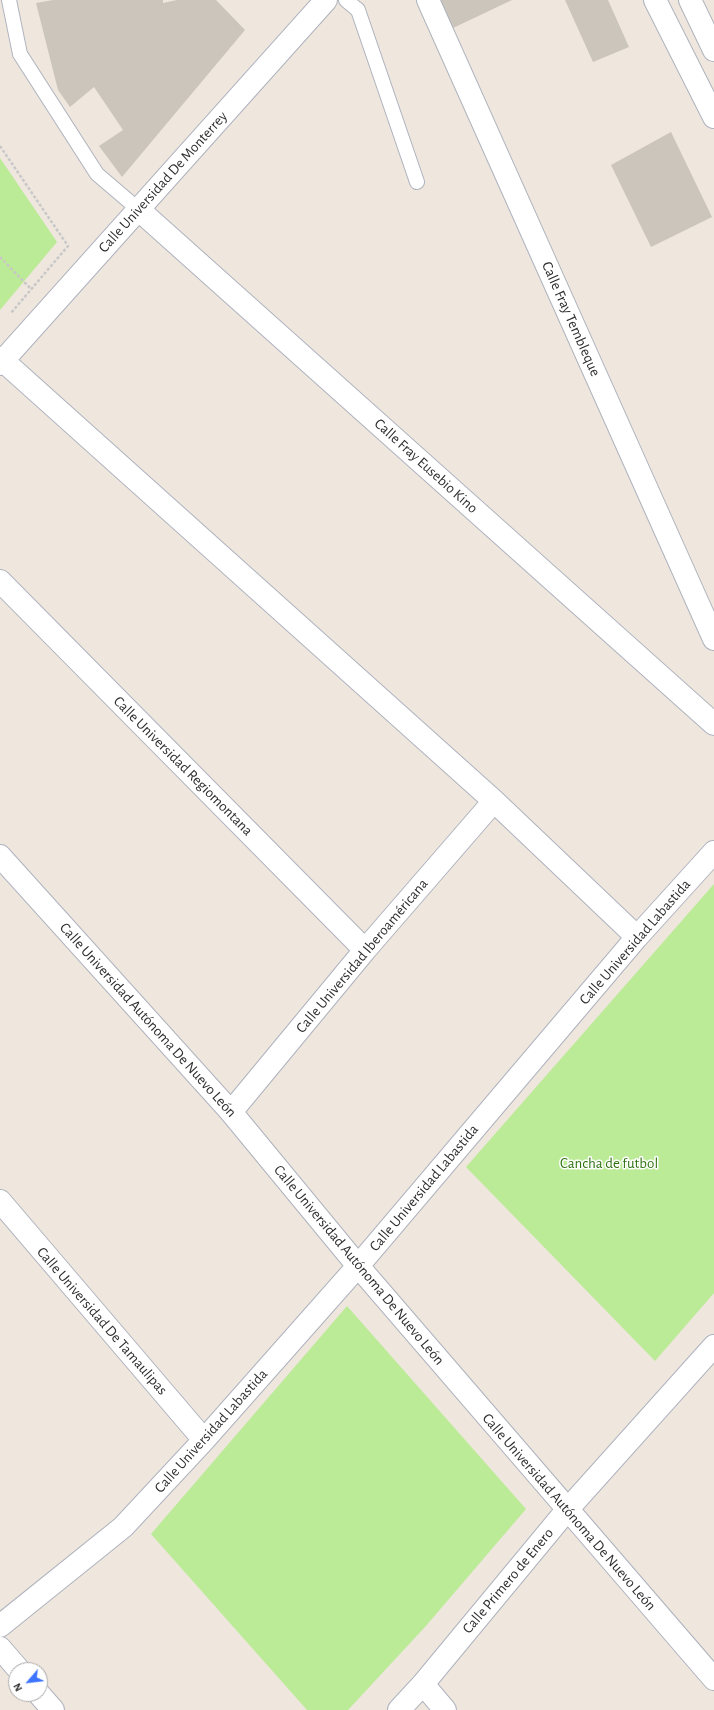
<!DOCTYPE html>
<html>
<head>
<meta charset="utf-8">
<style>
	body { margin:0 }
	#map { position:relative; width:714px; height:1710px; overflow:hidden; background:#efe6de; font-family:"Alegreya Sans",sans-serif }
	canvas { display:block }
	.north { position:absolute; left:8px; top:1662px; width:40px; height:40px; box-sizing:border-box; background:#fff; border:1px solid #ababab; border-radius:50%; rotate:242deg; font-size:11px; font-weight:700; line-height:16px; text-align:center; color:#2d2d2d }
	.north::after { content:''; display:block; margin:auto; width:14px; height:18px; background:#3c73ff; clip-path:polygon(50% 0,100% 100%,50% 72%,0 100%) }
</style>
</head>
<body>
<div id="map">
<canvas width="714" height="1710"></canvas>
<div class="north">N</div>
</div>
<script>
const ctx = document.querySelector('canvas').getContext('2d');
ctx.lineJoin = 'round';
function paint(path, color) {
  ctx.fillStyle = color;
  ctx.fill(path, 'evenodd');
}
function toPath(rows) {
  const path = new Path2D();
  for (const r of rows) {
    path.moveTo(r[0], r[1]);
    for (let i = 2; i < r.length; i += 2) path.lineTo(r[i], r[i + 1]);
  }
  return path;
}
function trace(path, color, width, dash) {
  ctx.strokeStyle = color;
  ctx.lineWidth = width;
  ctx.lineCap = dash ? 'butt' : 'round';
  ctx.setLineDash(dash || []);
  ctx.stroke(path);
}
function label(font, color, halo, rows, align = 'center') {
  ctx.font = font + ' "Alegreya Sans",sans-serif';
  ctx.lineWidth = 3;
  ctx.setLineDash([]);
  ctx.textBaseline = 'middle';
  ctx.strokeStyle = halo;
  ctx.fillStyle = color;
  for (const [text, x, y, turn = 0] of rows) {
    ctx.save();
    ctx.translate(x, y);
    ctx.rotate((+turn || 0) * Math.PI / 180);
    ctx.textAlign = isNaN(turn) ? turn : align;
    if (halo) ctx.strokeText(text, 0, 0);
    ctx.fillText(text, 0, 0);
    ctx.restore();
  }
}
paint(toPath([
	[0,158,57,242,0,310],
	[714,884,714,1293,655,1361,466,1167],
	[347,1306,526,1509,425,1627,348,1710,307,1710,151,1534]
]), '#bbeb96');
paint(toPath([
	[53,0,163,0,163,3,177,0,216,0,245,30,122,177,99,146,123,130,94,87,70,107,58,90,36,3],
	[440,0,512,0,453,28],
	[565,0,608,0,629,47,593,62],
	[671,132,712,217,651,247,611,165]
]), '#cbc5bc');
const lane = toPath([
	[9,0,20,54,97,174,138,209],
	[346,0,358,10,417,182]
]);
const street = toPath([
	[428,0,714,639],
	[138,209,714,724],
	[0,358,494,801,637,937],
	[0,364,326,0],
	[0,581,365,950],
	[0,856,231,1112,358,1266,714,1679],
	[231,1112,365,950,494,801],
	[0,1201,204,1440],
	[0,1626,123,1527,204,1440,358,1266,637,937,714,852],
	[0,1648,19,1670],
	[423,1684,445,1710],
	[39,1694,53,1710],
	[399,1710,423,1684,567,1510,714,1346]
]);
const secondary = toPath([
	[655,0,714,117],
	[690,0,714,50]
]);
trace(lane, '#aeb3be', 16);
trace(street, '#aeb3be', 24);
trace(secondary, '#aeb3be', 24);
trace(toPath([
	[0,146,68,246,11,313],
	[0,257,31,289]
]), '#c8c8c8', 2.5, [3, 2]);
trace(lane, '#fff', 14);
trace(street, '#fff', 22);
trace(secondary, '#fff', 22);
label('15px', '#2d2d2d', '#fff', [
	["Calle Universidad De Monterrey",163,182,-48],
	["Calle Fray Tembleque",571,319,66],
	["Calle Fray Eusebio Kino",426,466,42],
	["Calle Universidad Regiomontana",183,766,45],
	["Calle Universidad Labastida",635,942,-49],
	["Calle Universidad Iberoaméricana",362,956,-50],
	["Calle Universidad Autónoma De Nuevo León",148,1020,48],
	["Calle Universidad Labastida",424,1188,-50],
	["Calle Universidad Autónoma De Nuevo León",359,1265,50],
	["Calle Universidad De Tamaulipas",102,1321,49],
	["Calle Universidad Labastida",211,1431,-48],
	["Calle Universidad Autónoma De Nuevo León",569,1512,49],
	["Calle Primero de Enero",508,1581,-50]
]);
label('15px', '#317313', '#fff', [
	["Cancha de futbol",609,1163]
]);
</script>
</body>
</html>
